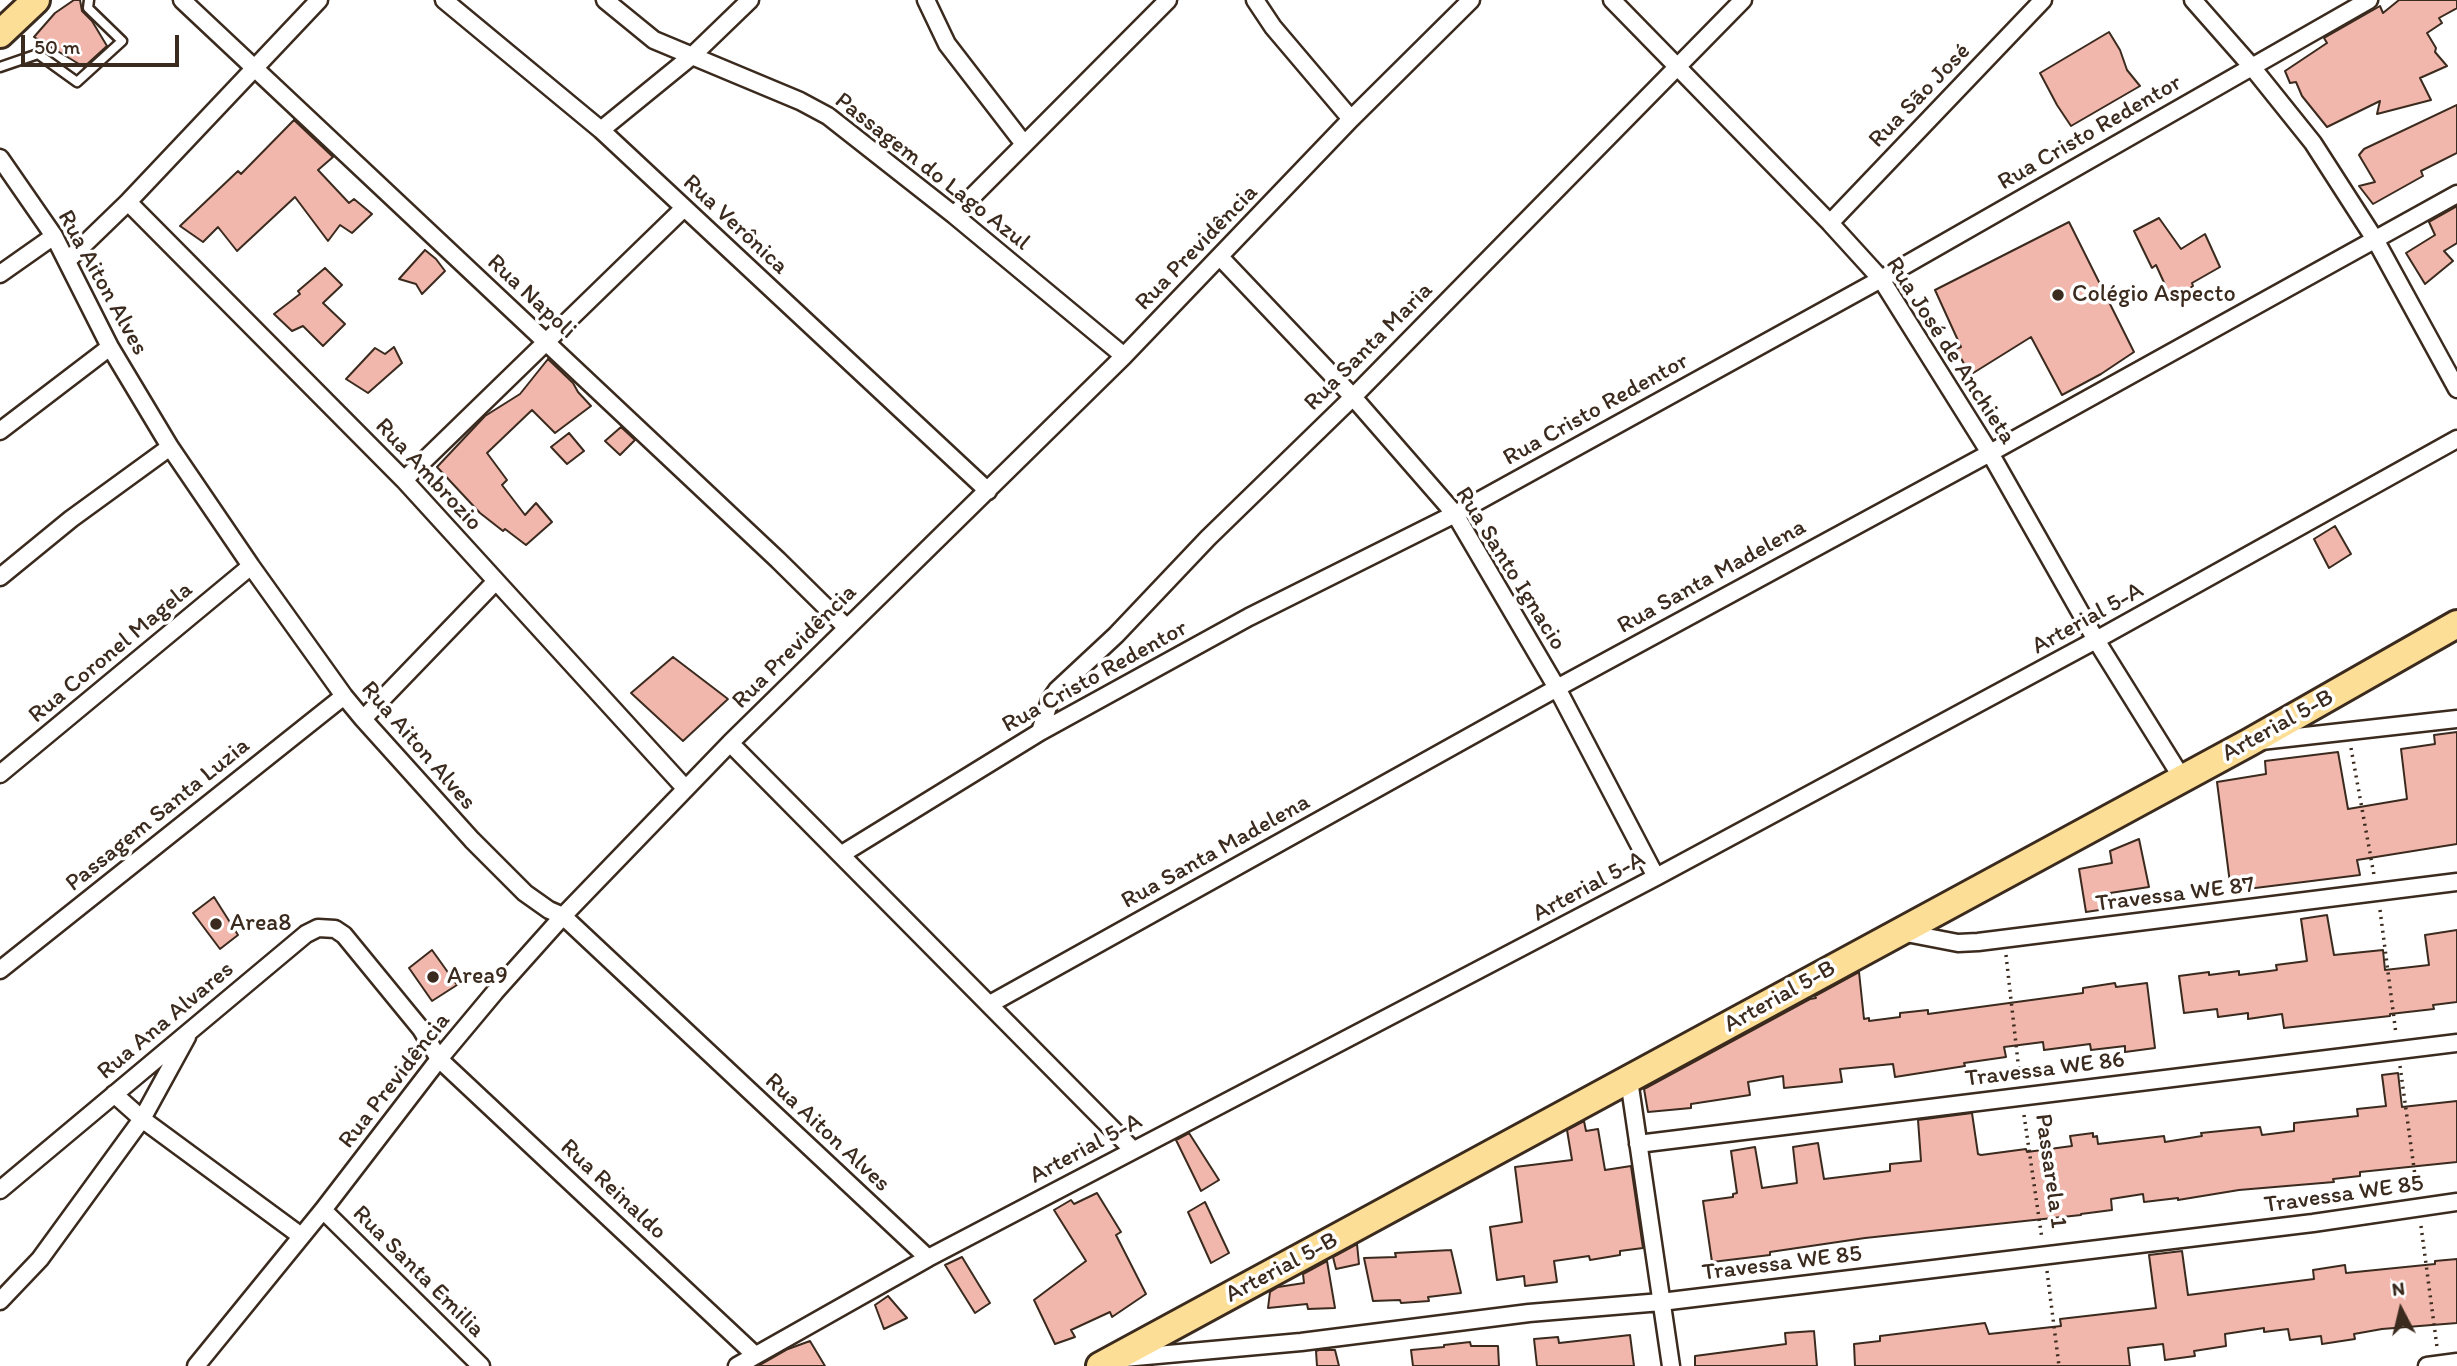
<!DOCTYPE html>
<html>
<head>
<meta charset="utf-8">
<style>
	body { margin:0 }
	#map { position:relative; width:2457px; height:1366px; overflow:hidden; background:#fff; font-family:Itim,sans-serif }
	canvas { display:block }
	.north { position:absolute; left:2366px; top:1275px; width:70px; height:70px; -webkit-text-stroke:5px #fff; paint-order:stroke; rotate:353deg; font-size:19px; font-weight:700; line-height:28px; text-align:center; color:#3b2a1e }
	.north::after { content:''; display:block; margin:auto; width:24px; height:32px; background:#3b2a1e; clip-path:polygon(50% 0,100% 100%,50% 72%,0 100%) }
	.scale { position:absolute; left:21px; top:35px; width:158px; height:32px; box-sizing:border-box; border:4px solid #3b2a1e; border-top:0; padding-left:9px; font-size:21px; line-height:24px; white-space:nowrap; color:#3b2a1e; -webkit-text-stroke:5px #fff; paint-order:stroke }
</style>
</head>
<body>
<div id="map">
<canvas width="2457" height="1366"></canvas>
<div class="north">N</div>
<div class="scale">50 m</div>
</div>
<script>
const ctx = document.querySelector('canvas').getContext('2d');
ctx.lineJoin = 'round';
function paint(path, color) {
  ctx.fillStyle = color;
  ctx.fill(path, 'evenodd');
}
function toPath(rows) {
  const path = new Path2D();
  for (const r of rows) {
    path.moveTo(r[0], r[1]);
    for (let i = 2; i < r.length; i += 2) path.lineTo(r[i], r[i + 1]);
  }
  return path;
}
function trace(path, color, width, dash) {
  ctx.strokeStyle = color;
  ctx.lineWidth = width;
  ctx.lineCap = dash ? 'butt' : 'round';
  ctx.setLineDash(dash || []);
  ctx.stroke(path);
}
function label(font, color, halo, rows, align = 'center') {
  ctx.font = font + ' Itim,sans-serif';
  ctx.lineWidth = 7;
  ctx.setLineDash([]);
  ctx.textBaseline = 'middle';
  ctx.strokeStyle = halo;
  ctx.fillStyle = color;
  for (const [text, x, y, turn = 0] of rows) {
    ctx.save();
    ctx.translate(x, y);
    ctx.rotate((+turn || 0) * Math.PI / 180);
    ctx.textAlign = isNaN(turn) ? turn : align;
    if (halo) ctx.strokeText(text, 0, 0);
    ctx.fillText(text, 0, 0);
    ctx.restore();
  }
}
const building = toPath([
	[74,0,80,0,82,11,92,21,107,46,84,67,34,37,55,13,74,0],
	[2399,0,2457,0,2457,8,2439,18,2442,23,2427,33,2436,48,2435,52,2447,66,2420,78,2431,100,2377,114,2380,101,2327,127,2302,96,2296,82,2290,83,2285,71,2327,43,2324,38,2380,6,2383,13,2399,0],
	[2109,32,2120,50,2127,70,2140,86,2071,126,2057,105,2040,73,2109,32],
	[2457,105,2457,153,2421,171,2423,176,2373,204,2359,186,2375,182,2359,155,2364,149,2457,105],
	[294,120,333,157,318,170,349,203,354,199,372,214,352,233,340,225,328,241,295,197,237,251,218,227,203,242,180,226,238,171,241,174,294,120],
	[2457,206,2457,243,2444,251,2453,261,2425,284,2406,253,2435,235,2429,222,2457,206],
	[2159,218,2181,249,2205,234,2220,267,2192,283,2193,286,2172,300,2156,265,2152,268,2134,231,2159,218],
	[2069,222,2134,352,2101,374,2062,395,2031,337,1970,375,1956,349,1961,347,1935,290,2069,222],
	[425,250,436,259,445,271,422,294,416,284,399,279,425,250],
	[325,268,342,285,323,303,345,324,323,346,303,326,292,331,274,314,300,294,298,291,325,268],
	[394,347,402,363,368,393,346,379,375,348,385,354,394,347],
	[548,359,573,383,578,392,591,406,555,433,532,410,487,453,507,480,502,485,525,515,536,503,552,522,526,545,505,529,503,531,480,513,437,467,485,416,520,394,548,359],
	[621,427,635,440,620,455,605,441,621,427],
	[569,433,584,451,567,464,551,447,569,433],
	[2335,526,2351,554,2329,568,2314,539,2335,526],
	[673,657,728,699,683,741,631,693,673,657],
	[2457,732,2457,844,2357,860,2360,875,2231,891,2217,782,2266,774,2265,761,2338,752,2348,809,2407,799,2401,749,2435,744,2434,735,2457,732],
	[2139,839,2149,887,2110,893,2113,908,2086,912,2079,869,2112,863,2110,851,2139,839],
	[214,897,238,935,220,949,193,913,214,897],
	[2327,915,2334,955,2383,950,2385,970,2429,965,2425,935,2457,930,2457,1002,2433,1005,2434,1009,2390,1014,2390,1016,2284,1028,2282,1014,2248,1019,2248,1013,2218,1017,2217,1009,2184,1013,2179,976,2209,972,2209,975,2239,971,2239,975,2277,970,2276,965,2307,961,2301,919,2327,915],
	[432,950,457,985,432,1001,409,968,432,950],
	[1859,972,1864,1019,1869,1018,1869,1021,1900,1017,1900,1013,1928,1010,1928,1014,2083,993,2083,988,2115,983,2116,987,2147,983,2155,1048,2125,1052,2125,1046,2091,1050,2090,1044,2044,1050,2043,1042,2004,1047,2006,1057,1964,1063,1965,1066,1895,1077,1893,1064,1840,1069,1842,1082,1784,1088,1783,1076,1748,1082,1750,1095,1691,1104,1691,1108,1648,1112,1644,1089,1810,999,1816,998,1815,996,1859,972],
	[2398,1073,2402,1107,2457,1101,2457,1162,2360,1172,2360,1176,2333,1179,2334,1182,2239,1190,2178,1200,2178,1198,2144,1202,2143,1194,2111,1199,2112,1210,2081,1214,2081,1215,1865,1238,1770,1252,1770,1255,1712,1262,1703,1201,1733,1197,1733,1194,1737,1193,1731,1151,1755,1147,1762,1188,1797,1183,1793,1147,1818,1143,1824,1179,1890,1171,1890,1164,1921,1161,1918,1120,1972,1113,1978,1154,1981,1155,2026,1149,2027,1152,2072,1146,2070,1136,2093,1133,2093,1137,2097,1136,2098,1144,2164,1136,2165,1142,2202,1136,2201,1133,2260,1127,2262,1135,2294,1131,2294,1123,2358,1116,2357,1109,2386,1106,2382,1075,2398,1073],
	[1584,1121,1586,1131,1598,1129,1605,1170,1631,1166,1643,1248,1620,1251,1620,1255,1590,1260,1589,1256,1554,1261,1557,1282,1525,1286,1524,1276,1497,1280,1490,1227,1522,1222,1515,1167,1572,1160,1567,1130,1584,1121],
	[1189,1133,1219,1180,1201,1191,1176,1140,1189,1133],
	[1097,1193,1121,1232,1116,1235,1146,1294,1112,1317,1110,1312,1071,1330,1075,1337,1055,1344,1034,1300,1086,1261,1054,1210,1071,1200,1074,1204,1097,1193],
	[1205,1202,1229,1253,1211,1263,1188,1212,1205,1202],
	[1357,1244,1359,1264,1336,1269,1333,1257,1357,1244],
	[1451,1250,1461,1293,1428,1297,1429,1301,1401,1303,1400,1300,1373,1301,1364,1258,1396,1257,1395,1253,1451,1250],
	[2182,1251,2188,1295,2314,1279,2313,1270,2345,1265,2346,1273,2435,1264,2435,1261,2457,1259,2457,1323,2382,1329,2354,1334,2355,1339,2322,1344,2321,1336,2290,1340,2288,1329,2264,1332,2264,1328,2225,1334,2226,1346,2194,1351,2195,1356,2165,1360,2163,1344,2128,1348,2130,1366,1855,1366,1854,1344,1880,1341,1880,1336,1985,1323,1989,1334,2061,1326,2060,1319,2156,1308,2149,1255,2182,1251],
	[962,1257,990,1303,975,1313,945,1265,962,1257],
	[1327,1261,1335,1308,1308,1309,1307,1304,1268,1308,1270,1292,1278,1287,1304,1283,1303,1274,1327,1261],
	[888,1296,907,1318,884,1329,875,1305,888,1296],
	[1814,1331,1817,1366,1695,1366,1695,1356,1786,1344,1785,1333,1814,1331],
	[1630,1335,1634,1366,1537,1366,1534,1339,1558,1337,1559,1343,1630,1335],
	[810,1341,825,1366,758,1366,788,1349,810,1341],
	[1470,1342,1471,1346,1498,1346,1499,1366,1413,1366,1411,1350,1444,1347,1444,1345,1470,1342],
	[1319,1350,1335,1350,1339,1366,1317,1366,1316,1351,1319,1350]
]);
paint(building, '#f1b7ac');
trace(building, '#3b2a1e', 2);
const service = toPath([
	[0,67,38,54,77,82,122,41,88,8,89,0]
]);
const minor = toPath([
	[182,0,778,560,847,628],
	[444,0,601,130,988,491],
	[605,0,654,40,800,101,828,116,954,215,1124,356],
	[926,0,947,44,1024,144],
	[1255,0,1273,27,1351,119],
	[1612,0,1830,223,1881,279,1990,453,2096,640,2182,778],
	[2193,0,2252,67,2313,143,2376,241,2457,389],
	[601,130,693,55,750,0],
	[0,158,54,236,110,347,170,447,251,566,344,696,363,719,472,840,525,893,549,910,563,916,928,1258],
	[128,202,404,480,685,788],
	[954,215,1168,0],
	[1830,223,2043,0],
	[1220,257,1353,397,1455,514,1557,688,1656,877],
	[67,261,128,202,319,0],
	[0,274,54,236],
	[0,431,110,347],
	[404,480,684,208],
	[0,577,71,519,170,447],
	[363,719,496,581],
	[1040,732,1050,700,1057,690,1116,635,1208,538,1353,397,1743,0],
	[2261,741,2457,719],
	[730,743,1133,1150],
	[0,774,251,566],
	[842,854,1040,732,1249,617,1455,514,1881,279,2369,0],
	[1901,932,1958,943,1978,942,2457,882],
	[0,970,344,696],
	[990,1004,1557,688,1990,453,2457,194],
	[1629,1080,1671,1366],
	[114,1094,142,1119,301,1236],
	[1638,1144,2457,1043],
	[0,1190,306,934,318,928,335,929,344,935,421,1029,439,1059,755,1355],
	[323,1210,481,1366],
	[0,1301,40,1259,142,1119,187,1037],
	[1124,1358,1301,1342,1529,1313,1661,1302,2313,1223,2457,1202],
	[196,1366,323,1210,439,1059,495,992,563,916,730,743,1124,356,1351,119,1471,0],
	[737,1366,928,1258,1656,877,2096,640,2457,439],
	[2427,1366,2457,1362]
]);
const primary = toPath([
	[0,34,36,0],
	[1100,1366,2250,742,2457,624]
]);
trace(service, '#3b2a1e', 13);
trace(minor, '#3b2a1e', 21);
trace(primary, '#3b2a1e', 32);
trace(toPath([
	[2351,748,2374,875],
	[2380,910,2396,1034],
	[2006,955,2020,1080],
	[2400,1066,2417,1190],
	[2024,1115,2042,1239],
	[2421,1226,2437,1347],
	[2047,1271,2059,1366]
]), '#3b2a1e', 3.5, [2, 5]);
trace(service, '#fff', 8);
trace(minor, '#fff', 16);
trace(primary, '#fdde96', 26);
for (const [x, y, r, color] of [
	[2058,295,7,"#3b2a1e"],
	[216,924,7,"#3b2a1e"],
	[433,977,7,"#3b2a1e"]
]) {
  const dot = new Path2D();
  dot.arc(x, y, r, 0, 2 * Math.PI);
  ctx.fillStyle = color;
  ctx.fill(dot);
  trace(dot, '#fff', 2.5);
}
label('24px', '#3b2a1e', '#fff', [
	["Rua São José",1920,96,-46],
	["Rua Cristo Redentor",2090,133,-30],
	["Passagem do Lago Azul",932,172,38],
	["Rua Verônica",735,225,43],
	["Rua Previdência",1197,248,-46],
	["Rua Aiton Alves",102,283,61],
	["Rua Napoli",531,297,43],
	["Rua Santa Maria",1369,347,-45],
	["Rua José de Anchieta",1950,351,57],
	["Rua Cristo Redentor",1596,410,-29],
	["Rua Ambrozio",428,475,47],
	["Rua Santo Ignacio",1510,569,58],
	["Rua Santa Madelena",1712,577,-29],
	["Arterial 5-A",2088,619,-29],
	["Rua Previdência",795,647,-45],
	["Rua Coronel Magela",111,653,-40],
	["Rua Cristo Redentor",1095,677,-29],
	["Arterial 5-B",2278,726,-29],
	["Rua Aiton Alves",418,746,49],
	["Passagem Santa Luzia",158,815,-39],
	["Rua Santa Madelena",1216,852,-29],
	["Arterial 5-A",1589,887,-28],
	["Travessa WE 87",2175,895,-7],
	["Arterial 5-B",1780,997,-29],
	["Rua Ana Alvares",166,1021,-40],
	["Travessa WE 86",2045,1070,-7],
	["Rua Previdência",395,1081,-52],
	["Rua Aiton Alves",827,1133,43],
	["Arterial 5-A",1086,1149,-28],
	["Passarela 1",2050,1171,82],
	["Rua Reinaldo",613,1190,43],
	["Travessa WE 85",2344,1195,-8],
	["Travessa WE 85",1782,1264,-7],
	["Arterial 5-B",1282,1268,-28],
	["Rua Santa Emilia",418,1272,45]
]);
label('24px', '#3b2a1e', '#fff', [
	["Colégio Aspecto",2072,295],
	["Area8",230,924],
	["Area9",447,977]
], 'left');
</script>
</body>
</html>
